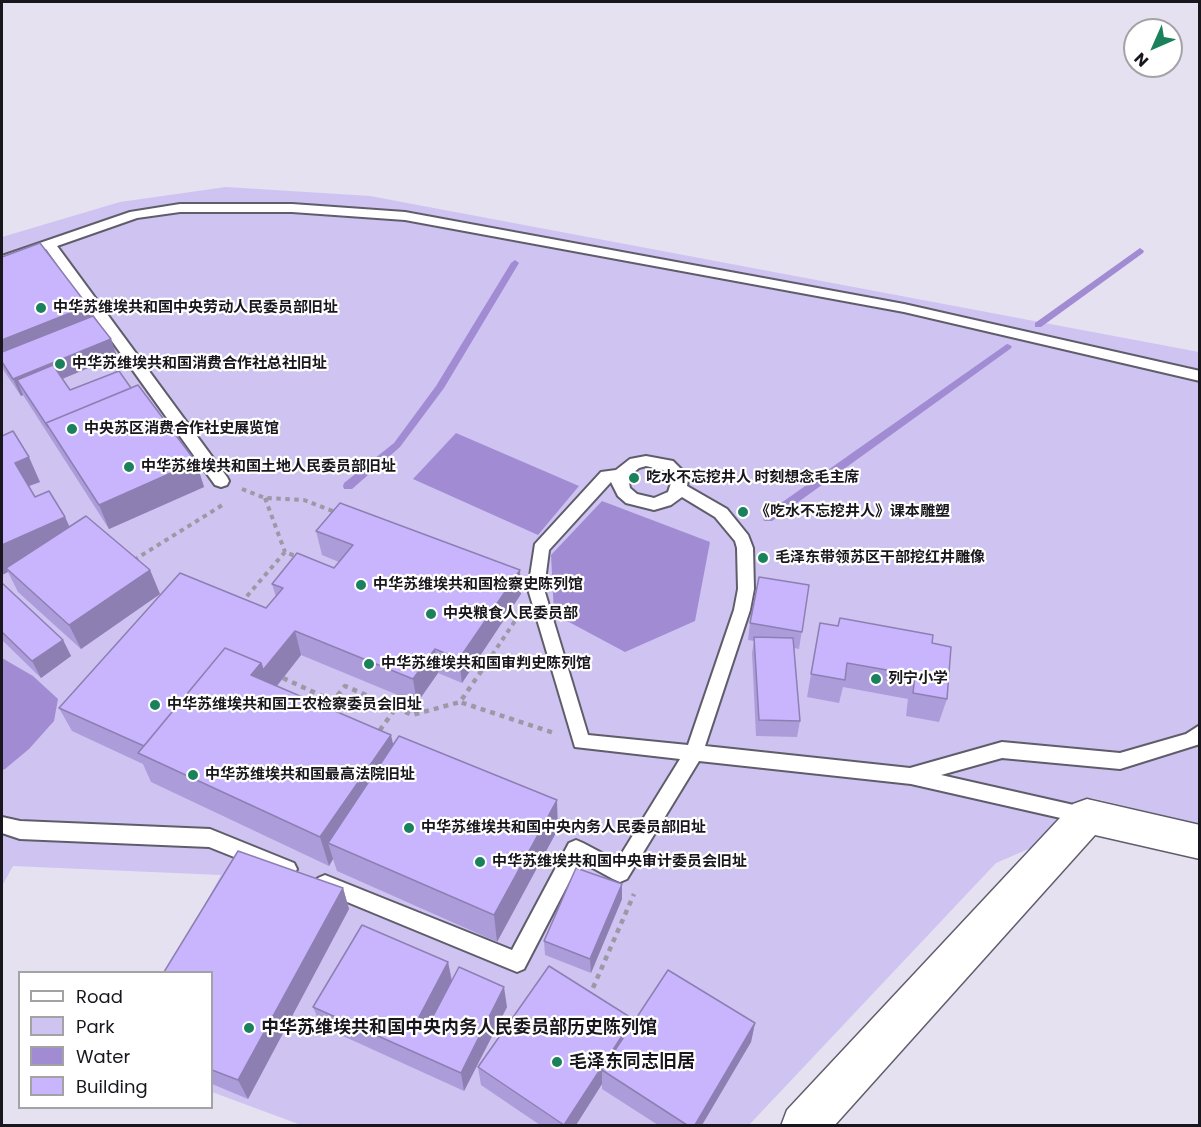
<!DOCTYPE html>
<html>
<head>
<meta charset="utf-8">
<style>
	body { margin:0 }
	#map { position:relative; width:1201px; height:1127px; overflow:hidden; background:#e5e1f1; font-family:Poppins,sans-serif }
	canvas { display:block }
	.frame { position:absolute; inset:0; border:3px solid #19171d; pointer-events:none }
	.legend { position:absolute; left:18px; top:971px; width:195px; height:138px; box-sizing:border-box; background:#fff; border:2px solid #a3a2a5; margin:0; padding:8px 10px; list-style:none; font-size:18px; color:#19171d }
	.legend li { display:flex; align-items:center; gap:12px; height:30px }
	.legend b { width:30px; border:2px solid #a3a2a5 }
	.north { position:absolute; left:1123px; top:18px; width:60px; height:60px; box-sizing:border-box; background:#fff; border:2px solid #a3a2a5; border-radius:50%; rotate:225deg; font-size:16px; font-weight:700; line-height:24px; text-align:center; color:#19171d }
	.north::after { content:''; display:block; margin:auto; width:21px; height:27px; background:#1a815c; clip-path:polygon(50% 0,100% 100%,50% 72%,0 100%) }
</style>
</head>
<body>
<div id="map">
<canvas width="1201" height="1127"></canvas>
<div class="frame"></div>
<ul class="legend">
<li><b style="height:8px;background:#fff"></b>Road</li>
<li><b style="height:16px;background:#cfc3f2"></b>Park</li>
<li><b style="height:16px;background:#a18cd3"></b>Water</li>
<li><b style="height:16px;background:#c9b5fe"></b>Building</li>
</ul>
<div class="north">N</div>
</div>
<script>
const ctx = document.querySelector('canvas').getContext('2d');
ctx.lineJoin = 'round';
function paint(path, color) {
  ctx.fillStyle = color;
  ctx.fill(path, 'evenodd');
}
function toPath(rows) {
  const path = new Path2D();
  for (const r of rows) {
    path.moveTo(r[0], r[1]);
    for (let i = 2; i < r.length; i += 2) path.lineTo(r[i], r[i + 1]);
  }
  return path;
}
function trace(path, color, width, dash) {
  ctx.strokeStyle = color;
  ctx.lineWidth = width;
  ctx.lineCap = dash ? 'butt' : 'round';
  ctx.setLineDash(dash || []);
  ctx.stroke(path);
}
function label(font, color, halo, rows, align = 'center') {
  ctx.font = font + ' Poppins,"Noto Sans SC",sans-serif';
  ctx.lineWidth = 4.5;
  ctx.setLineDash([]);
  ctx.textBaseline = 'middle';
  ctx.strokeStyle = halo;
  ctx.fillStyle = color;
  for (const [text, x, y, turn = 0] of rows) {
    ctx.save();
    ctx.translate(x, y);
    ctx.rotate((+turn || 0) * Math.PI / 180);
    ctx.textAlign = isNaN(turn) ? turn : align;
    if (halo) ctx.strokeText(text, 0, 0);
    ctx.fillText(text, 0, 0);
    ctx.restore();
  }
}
paint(toPath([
	[226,187,370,196,1199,352,1199,824,1092,798,1047,841,996,863,749,1125,301,1125,212,1092,212,972,168,972,221,875,13,866,2,886,2,237,120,202]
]), '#cfc3f2');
paint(toPath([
	[456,433,579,486,538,535,413,479],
	[602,501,710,542,695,621,625,652,554,614,551,555],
	[2,658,33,676,58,699,54,721,29,749,5,769,2,770]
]), '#a18cd3');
paint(toPath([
	[1140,248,1144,251,1143,253,1041,327,1035,327,1035,323,1140,248],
	[515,260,519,263,444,388,400,447,352,489,344,489,343,486,344,483,394,443,436,386,511,263,515,260],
	[1007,344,1010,345,1012,347,1010,349,772,521,764,521,763,518,764,515,1007,344]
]), '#a18cd3');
const lane = toPath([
	[180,204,292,204,405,212,904,304,1200,371,1200,381,904,312,405,220,292,212,180,212,137,218,57,246,227,477,229,481,227,485,221,487,215,485,46,249,2,264,2,256,130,212,180,204],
	[646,456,673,461,684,472,688,480,687,486,727,509,748,535,753,548,754,589,750,610,705,746,910,768,1002,742,1120,753,1186,734,1200,725,1200,744,1120,769,1002,758,941,775,1087,808,1094,810,1097,816,1094,822,1087,824,911,784,699,761,627,879,620,882,613,879,580,861,524,969,517,972,318,890,315,884,318,878,325,875,512,950,569,843,576,840,583,843,617,861,680,759,575,747,528,589,535,544,601,472,616,470,630,459,646,456],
	[646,466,663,470,670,475,672,480,668,492,654,498,637,494,630,488,628,477,639,468,646,466],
	[611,482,618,496,626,503,654,510,671,505,682,497,715,517,735,541,737,548,738,589,734,610,688,745,588,735,544,589,549,550,611,482],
	[2,817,20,821,210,829,294,863,297,869,294,875,287,878,209,847,20,839,2,833,2,817]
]);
const street = toPath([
	[1087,799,1200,825,1200,859,1095,835,834,1126,781,1126,787,1110,1073,804,1087,799]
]);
trace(lane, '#605d6b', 4);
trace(street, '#605d6b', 3);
trace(toPath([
	[242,489,265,498,304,500,335,512],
	[265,498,285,552],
	[134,560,224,504],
	[241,603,285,552,298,557],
	[492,655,519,615]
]), '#9c99a5', 4, [4.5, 4.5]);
trace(toPath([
	[493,654,460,702,554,733],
	[283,678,333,701],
	[396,708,412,715,460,702],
	[325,711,345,686,396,708,377,734],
	[589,997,634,894]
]), '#9c99a5', 4.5, [5, 5]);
paint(lane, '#fff');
paint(street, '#fff');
paint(toPath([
	[2,257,92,316,117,356,62,379,70,390,131,388,196,462,204,487,109,529,23,395,21,396,4,371,2,366],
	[2,436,40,482,29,486,35,497,65,517,70,527,150,570,160,594,81,649,18,592,8,572,2,575],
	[316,531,521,594,462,683,438,673,417,703,301,655,277,686,558,829,497,942,337,871,333,859,329,866,151,782,143,764,72,731,59,708,266,608,276,597,272,584,334,568,339,562,322,555],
	[2,583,63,640,71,656,41,678,2,640],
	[809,585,799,649,794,648,800,721,797,737,756,736,752,653,754,641,748,640,750,623],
	[820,623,932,643,947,699,939,722,906,716,908,699,843,687,839,703,807,697],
	[343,888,349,909,248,1099,212,1084,212,972],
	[622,899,591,973,545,955,544,941],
	[448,962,452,980,507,1007,464,1091,321,1026,313,1007],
	[633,1019,633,1024,755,1023,751,1042,702,1125,658,1125,602,1089,602,1084,576,1125,540,1125,481,1085,478,1067]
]), '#ad9cda');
paint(toPath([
	[88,306,97,331,10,366,2,346,2,340],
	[111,339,117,356,26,394,17,380,23,395,21,396,13,379],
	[29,457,40,482,26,487,15,463],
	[196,462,204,487,109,529,99,505],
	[65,517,76,542,6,568,8,572,2,575,2,545],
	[150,570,160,594,81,649,69,625],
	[520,570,521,594,462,683,459,659],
	[295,631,301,655,261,706,251,675,261,663],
	[63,640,71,656,41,678,32,661],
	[435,649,438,673,417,703,413,679],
	[391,735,398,765,328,843,333,859,329,866,320,837],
	[557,800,558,829,497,942,494,915],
	[622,884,622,899,591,973,590,959],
	[343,888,349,909,248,1099,238,1080],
	[448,962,452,983,424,1036,419,1017],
	[504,987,507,1007,464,1091,461,1073],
	[633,1019,632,1038,602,1070,602,1084,576,1125,564,1125],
	[755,1023,751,1042,702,1125,695,1125]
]), '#8d7fb2');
const building = toPath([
	[40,243,88,306,2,340,2,257,40,243],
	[93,316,111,339,13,379,2,362,2,352,93,316],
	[53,365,70,390,119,371,131,388,46,423,48,427,17,380,53,365],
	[138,385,196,462,99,505,46,423,138,385],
	[13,431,29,457,15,463,35,497,49,491,65,517,2,545,2,436,13,431],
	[340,503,520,570,459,659,435,649,413,679,295,631,263,670,261,663,225,648,144,746,59,708,180,573,266,608,283,588,272,584,297,553,334,568,353,545,316,531,340,503],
	[86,516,150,570,69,625,6,568,86,516],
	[759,577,809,585,802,632,750,623,759,577],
	[2,583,63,640,32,661,2,632,2,583],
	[840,618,933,635,932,643,951,647,947,699,913,693,915,675,847,663,845,680,811,674,820,623,838,626,840,618],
	[754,637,793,638,800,721,759,720,754,637],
	[225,648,261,663,251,675,391,735,320,837,138,753,225,648],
	[399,736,557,800,494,915,328,843,399,736],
	[238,851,343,888,238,1080,212,1070,212,972,164,972,238,851],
	[576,868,622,884,590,959,544,941,576,868],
	[362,925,448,962,419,1017,430,1022,459,967,504,987,461,1073,313,1007,362,925],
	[549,966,633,1019,564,1125,478,1067,549,966],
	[668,970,755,1023,695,1125,687,1125,602,1070,668,970]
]);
paint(building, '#c9b5fe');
trace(building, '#8d7fb2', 1.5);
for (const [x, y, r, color] of [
	[41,308,6,"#1a815c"],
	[60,364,6,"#1a815c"],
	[72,429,6,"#1a815c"],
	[129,467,6,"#1a815c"],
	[634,478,6,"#1a815c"],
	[743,512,6,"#1a815c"],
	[763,558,6,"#1a815c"],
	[361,585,6,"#1a815c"],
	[431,614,6,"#1a815c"],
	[369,664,6,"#1a815c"],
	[876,679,6,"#1a815c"],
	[155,705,6,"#1a815c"],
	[193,775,6,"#1a815c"],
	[409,828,6,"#1a815c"],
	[480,862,6,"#1a815c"],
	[249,1028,6,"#1a815c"],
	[557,1062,6,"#1a815c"]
]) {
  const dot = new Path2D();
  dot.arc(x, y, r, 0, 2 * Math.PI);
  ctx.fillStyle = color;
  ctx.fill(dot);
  trace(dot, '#fff', 2);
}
label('bold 15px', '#19171d', '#fff', [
	["中华苏维埃共和国中央劳动人民委员部旧址",53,308],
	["中华苏维埃共和国消费合作社总社旧址",72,364],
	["中央苏区消费合作社史展览馆",84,429],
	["中华苏维埃共和国土地人民委员部旧址",141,467],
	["吃水不忘挖井人 时刻想念毛主席",646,478],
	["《吃水不忘挖井人》课本雕塑",755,512],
	["毛泽东带领苏区干部挖红井雕像",775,558],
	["中华苏维埃共和国检察史陈列馆",373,585],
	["中央粮食人民委员部",443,614],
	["中华苏维埃共和国审判史陈列馆",381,664],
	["列宁小学",888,679],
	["中华苏维埃共和国工农检察委员会旧址",167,705],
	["中华苏维埃共和国最高法院旧址",205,775],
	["中华苏维埃共和国中央内务人民委员部旧址",421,828],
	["中华苏维埃共和国中央审计委员会旧址",492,862]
], 'left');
label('bold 18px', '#19171d', '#fff', [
	["中华苏维埃共和国中央内务人民委员部历史陈列馆",261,1028],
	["毛泽东同志旧居",569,1062]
], 'left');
</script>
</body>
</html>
